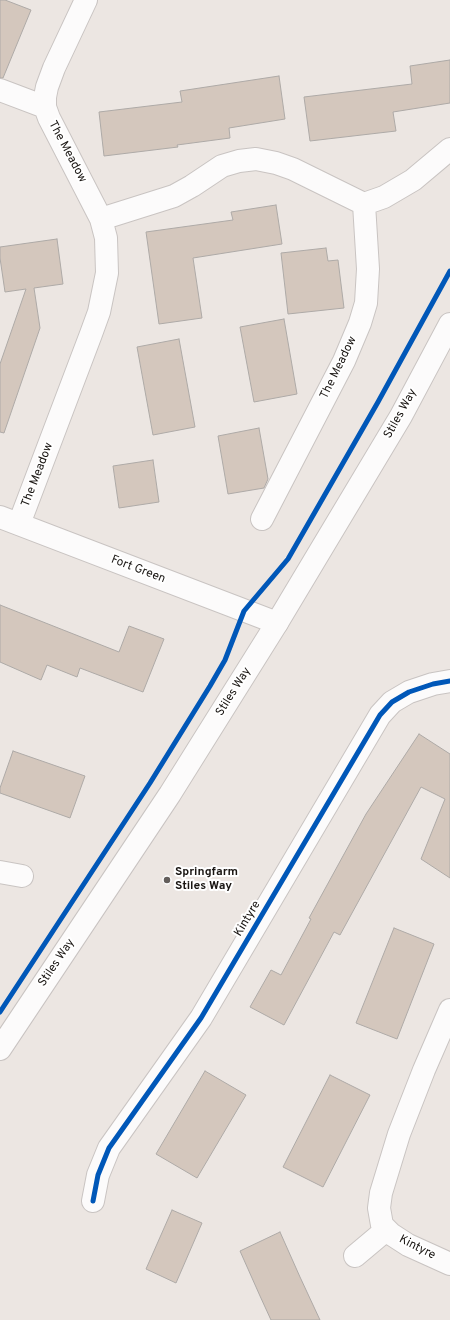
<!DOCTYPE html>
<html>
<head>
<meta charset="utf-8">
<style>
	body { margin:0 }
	canvas { display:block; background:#ece6e2 }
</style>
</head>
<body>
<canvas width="450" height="1320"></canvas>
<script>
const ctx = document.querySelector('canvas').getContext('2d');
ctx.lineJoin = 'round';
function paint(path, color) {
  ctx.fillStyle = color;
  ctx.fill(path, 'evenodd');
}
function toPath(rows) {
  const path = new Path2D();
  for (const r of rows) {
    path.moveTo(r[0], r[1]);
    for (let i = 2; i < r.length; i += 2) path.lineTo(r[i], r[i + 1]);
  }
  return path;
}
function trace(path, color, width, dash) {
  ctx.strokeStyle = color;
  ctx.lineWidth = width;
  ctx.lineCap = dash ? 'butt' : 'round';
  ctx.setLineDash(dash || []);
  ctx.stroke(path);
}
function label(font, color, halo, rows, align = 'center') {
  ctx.font = font + ' Overpass,sans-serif';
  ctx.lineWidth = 4;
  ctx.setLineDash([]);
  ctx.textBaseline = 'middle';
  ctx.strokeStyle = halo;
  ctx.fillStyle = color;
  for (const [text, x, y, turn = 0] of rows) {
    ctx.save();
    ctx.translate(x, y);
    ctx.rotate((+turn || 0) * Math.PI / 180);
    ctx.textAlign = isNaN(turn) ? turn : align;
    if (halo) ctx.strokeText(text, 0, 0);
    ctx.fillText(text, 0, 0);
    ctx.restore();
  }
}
const building = toPath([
	[0,0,5,0,31,10,3,78,0,78,0,0],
	[450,60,450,103,393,112,396,131,310,141,304,97,412,84,410,66,450,60],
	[279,76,285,119,229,128,230,138,177,145,178,147,104,156,99,112,182,102,180,91,279,76],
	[276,205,282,244,193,258,202,318,159,324,146,232,233,220,231,212,276,205],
	[57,239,63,284,34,288,40,328,4,433,0,432,0,364,26,289,5,292,0,258,0,247,57,239],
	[326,248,328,261,338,260,344,308,288,314,281,253,326,248],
	[284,319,297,394,254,402,240,327,284,319],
	[179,339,195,427,153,435,137,347,179,339],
	[259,428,268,479,264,488,228,494,218,436,259,428],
	[153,460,159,502,119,508,113,466,153,460],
	[0,605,119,652,129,626,164,639,143,692,80,668,77,677,47,665,41,680,0,662,0,605],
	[419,734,450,754,450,878,421,859,445,799,421,787,340,935,334,932,284,1025,250,1007,271,970,281,975,311,919,309,918,366,814,419,734],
	[13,751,85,776,70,818,0,793,0,788,13,751],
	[394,928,434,944,397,1039,356,1023,394,928],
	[205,1071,246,1095,197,1178,156,1154,205,1071],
	[330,1075,370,1095,323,1187,283,1167,330,1075],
	[172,1210,202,1223,176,1283,146,1269,172,1210],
	[280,1232,300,1277,320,1320,271,1320,260,1296,240,1251,280,1232]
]);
paint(building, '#d4c7bd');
trace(building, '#aeaaa7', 1);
const street = toPath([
	[0,90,45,107],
	[101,219,174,196,192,186,222,166,239,161,256,159,276,163,293,169,364,204,384,197,413,180,450,149],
	[0,517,277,623],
	[262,519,344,361,360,323,366,303,368,269,364,204],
	[19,524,91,334,99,312,107,273,106,238,101,219,49,118,45,107,45,97,47,87,54,68,86,0],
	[0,872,22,876],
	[450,1010,424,1070,399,1134,381,1193,379,1208,382,1225,391,1234,408,1245,450,1264],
	[93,1201,98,1175,109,1148,201,1018,380,715,392,702,409,692,433,684,450,681],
	[355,1256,386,1230]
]);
const secondary = toPath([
	[0,1049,170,794,277,623,401,416,450,324]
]);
trace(street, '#c9c4c2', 24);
trace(secondary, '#c9c4c2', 24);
trace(street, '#fcfbfb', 22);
trace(secondary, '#fcfbfb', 22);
trace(toPath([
	[0,1012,150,783,210,686,225,660,244,611,288,559,378,402,450,271],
	[93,1201,98,1175,109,1148,201,1018,380,715,392,702,409,692,433,684,450,681]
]), '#0057b8', 5);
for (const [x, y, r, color] of [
	[167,880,4,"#635e5b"]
]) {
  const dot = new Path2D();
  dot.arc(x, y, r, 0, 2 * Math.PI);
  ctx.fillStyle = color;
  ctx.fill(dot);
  trace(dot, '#fff', 1.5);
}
label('12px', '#191512', '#fff', [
	["The Meadow",67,152,62],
	["The Meadow",339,368,-64],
	["Stiles Way",401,414,-61],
	["The Meadow",38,475,-69],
	["Fort Green",138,570,21],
	["Stiles Way",234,692,-58],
	["Kintyre",248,919,-59],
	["Stiles Way",57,963,-56],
	["Kintyre",417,1248,27]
]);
label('bold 12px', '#191512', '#fff', [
	["Springfarm",175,873],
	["Stiles Way",175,887]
], 'left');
</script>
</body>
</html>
